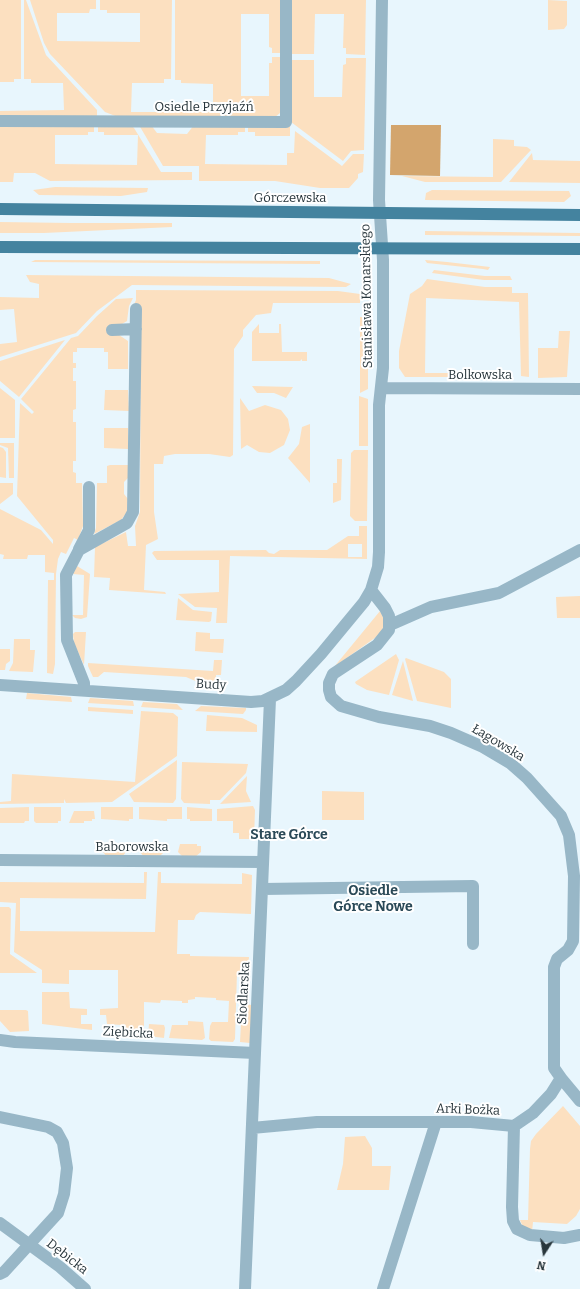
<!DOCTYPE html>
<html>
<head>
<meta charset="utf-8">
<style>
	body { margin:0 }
	#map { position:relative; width:580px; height:1289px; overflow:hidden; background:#e8f6fd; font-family:Bitter,serif }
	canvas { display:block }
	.north { position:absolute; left:524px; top:1233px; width:40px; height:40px; -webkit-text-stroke:3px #fff; paint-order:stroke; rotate:192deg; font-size:11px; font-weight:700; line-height:16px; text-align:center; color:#28363c }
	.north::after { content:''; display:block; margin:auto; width:14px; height:18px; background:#28363c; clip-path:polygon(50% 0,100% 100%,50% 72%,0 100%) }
</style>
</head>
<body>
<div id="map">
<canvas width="580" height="1289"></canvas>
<div class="north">N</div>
</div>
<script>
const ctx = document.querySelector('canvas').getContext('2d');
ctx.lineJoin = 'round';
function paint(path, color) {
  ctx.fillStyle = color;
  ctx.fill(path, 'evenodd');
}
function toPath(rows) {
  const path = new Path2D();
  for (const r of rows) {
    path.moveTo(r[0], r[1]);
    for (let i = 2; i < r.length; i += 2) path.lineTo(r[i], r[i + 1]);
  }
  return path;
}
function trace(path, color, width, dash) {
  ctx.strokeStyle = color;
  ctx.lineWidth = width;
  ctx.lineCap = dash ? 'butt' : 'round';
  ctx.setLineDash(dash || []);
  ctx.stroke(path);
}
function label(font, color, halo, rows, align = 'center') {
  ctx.font = font + ' Bitter,serif';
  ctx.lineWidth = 4;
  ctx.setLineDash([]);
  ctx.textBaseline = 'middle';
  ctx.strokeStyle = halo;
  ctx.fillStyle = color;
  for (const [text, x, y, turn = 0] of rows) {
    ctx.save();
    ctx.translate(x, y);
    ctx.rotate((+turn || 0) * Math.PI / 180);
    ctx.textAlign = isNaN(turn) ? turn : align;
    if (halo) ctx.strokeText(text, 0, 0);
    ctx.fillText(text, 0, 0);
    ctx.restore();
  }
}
paint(toPath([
	[0,0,21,0,21,79,14,79,14,82,0,82],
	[24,0,26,0,46,55,97,110,97,117,0,117,0,111,64,110,63,83,31,83,31,79,24,79],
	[30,0,96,0,96,9,90,9,89,13,57,13,57,41,140,42,140,13,107,13,107,10,100,10,100,0,172,0,171,79,164,79,164,83,132,83,131,112,213,112,213,84,181,83,181,80,175,80,175,0,282,0,282,53,272,53,272,48,269,47,269,14,241,14,241,96,269,96,269,63,272,63,272,57,282,57,280,113,274,118,118,117,105,112,50,54,44,43],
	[290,0,366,0,365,55,346,54,346,48,343,48,344,14,315,14,314,54,291,54],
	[548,0,567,1,567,25,564,29,548,30],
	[346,58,366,58,364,150,351,151,343,161,291,122,291,60,314,60,314,97,342,97,343,65,346,64],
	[0,124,94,125,94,132,88,132,88,135,55,135,55,164,137,165,138,135,104,135,104,132,98,132,98,125,131,125,134,128,161,172,192,172,192,180,50,181,35,173,14,173,13,182,0,182],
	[139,125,151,125,157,133,187,134,194,125,245,126,245,132,238,132,238,135,206,135,205,164,287,165,287,153,294,153,295,131,342,166,353,154,364,154,363,172,358,174,358,178,349,188,320,188,275,181,199,181,199,166,163,166],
	[248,126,290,126,290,136,255,136,255,132,248,132],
	[493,139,514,140,514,146,527,147,531,150,501,182,425,182,402,176,493,177],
	[532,153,533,160,580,161,580,183,509,182],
	[55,187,148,188,147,192,121,196,39,195,33,190],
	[432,190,569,191,571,196,564,202,425,200,426,193],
	[0,222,71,223,172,223,172,227,44,233,0,233],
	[425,231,580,233,580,236,425,235],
	[35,260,320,261,320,264,31,262],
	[425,260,447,262,490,267,488,270,483,269,427,263],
	[434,270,485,276,510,276,512,280,484,280,432,273],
	[26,275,329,278,351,284,346,287,132,285,97,311,76,333,0,357,0,344,17,342,14,309,0,310,0,297,39,298,39,284,30,282],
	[427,279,485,287,512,287,512,293,528,293,529,377,521,376,519,302,426,298,425,373,509,373,509,377,405,377,399,368,399,351,410,294,422,286],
	[136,290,338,291,360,294,360,303,273,303,271,313,256,315,243,330,243,336,234,349,233,455,230,457,209,454,175,454,164,456,163,464,154,464,154,512,158,539,146,545,144,590,165,592,166,594,109,590,110,578,94,577,95,547,126,532,128,546,136,546,135,526,140,512,141,307,133,307,136,300],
	[133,298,129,306,127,321,122,324,110,325,119,335,128,341,128,369,108,369,108,352,104,352,104,348,77,348,77,352,73,352,73,363,76,363,76,368,73,368,73,381,76,381,76,409,73,410,73,422,76,422,76,461,73,461,73,472,76,473,76,483,82,483,83,526,78,540,74,538,66,554,61,552,58,559,56,574,55,664,53,674,47,673,48,580,54,580,54,573,45,572,45,555,28,555,27,559,3,559,4,555,0,554,0,509,41,530,53,544,53,540,17,496,20,403,32,414,34,412,21,399,71,338,78,336,97,316,116,299],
	[360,317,368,317,368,389,360,393],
	[259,324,259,333,279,333,279,324,281,324,282,352,307,352,307,361,302,361,302,359,300,361,252,361,252,332],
	[559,331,570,331,567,377,538,378,538,348,558,348],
	[65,340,19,397,0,381,0,361],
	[252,386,293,387,286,398,274,393,257,393],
	[0,388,15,400,15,438,0,438],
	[105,390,128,390,129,411,104,410],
	[359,396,368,399,368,446,359,446],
	[240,398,249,411,265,405,281,410,288,419,290,430,284,445,270,453,259,452,247,445,241,449],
	[310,424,310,483,288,458,299,444,302,427],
	[104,428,128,428,128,449,104,448],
	[0,443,14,443,14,478,9,478,8,448,0,445],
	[0,447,3,448,6,452,6,478,0,477],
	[354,450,368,450,367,521,355,521,350,516,351,453],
	[337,459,342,459,341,500,333,503,333,483,337,483],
	[110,465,128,465,128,478,124,482,124,494,128,499,127,512,121,520,94,534,96,528,97,483,107,483,107,466],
	[0,483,13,483,13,494,0,504],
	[359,526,367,526,367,559,230,556,227,623,216,623,217,608,195,607,178,594,219,592,219,560,157,560,152,553,154,551,266,550,269,553,274,554,280,550,327,550,348,536,359,536],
	[348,544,362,544,362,557,348,557],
	[77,566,90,574,87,617,81,619,75,618,72,615,83,615,84,575,73,574],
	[580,596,580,618,557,618,556,597],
	[178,598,193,610,212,612,211,621,209,622,176,620],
	[380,611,386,623,379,635,334,667],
	[75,632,86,632,84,665,74,643,73,634],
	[196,632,210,633,210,639,224,639,223,653,195,651],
	[14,639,30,639,30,650,35,650,33,672,9,671,13,663],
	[0,649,10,649,10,661,6,664,5,670,0,670],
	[396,654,399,660,389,695,367,690,356,684,355,682],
	[406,658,444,672,451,679,451,708,417,701,405,659],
	[214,660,222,660,221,675,216,675,216,685,205,685,186,677,104,672,98,677,93,677,88,666,88,663,213,671],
	[403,661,413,701,392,695],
	[27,693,71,697,72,702,26,699],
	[90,698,133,701,134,706,88,703],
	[143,702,177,704,183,710,141,707],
	[201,706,246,708,246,710,243,714,195,711],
	[88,707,133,710,133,714,88,711],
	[141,711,173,713,178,717,177,756,112,802,66,803,64,799,64,803,0,804,0,802,11,801,12,774,135,782],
	[207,715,242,718,257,725,257,732,206,731],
	[177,760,176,799,173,803,134,802,129,794],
	[182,762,248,764,246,773,220,800,210,800,210,804,184,803,181,799],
	[247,776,246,791,251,802,220,804],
	[322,791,364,792,364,820,322,820],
	[253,806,255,810,254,839,239,839,239,833,233,833,233,821,217,821,217,809],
	[29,807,29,821,25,821,24,823,0,823,0,808],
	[34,807,61,807,61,821,58,821,58,823,36,823,34,821],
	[101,807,133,807,133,819,129,819,129,821,101,819],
	[139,807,182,807,182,819,167,819,167,821,139,819],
	[187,807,212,809,212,821,190,821,190,819,187,819],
	[74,811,94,811,95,819,92,819,92,821,84,821,84,823,69,823],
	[105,844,126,844,126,852,122,857,107,857,103,852,103,845,105,846],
	[142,844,164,844,164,852,159,857,144,857,140,852,140,846],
	[180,844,197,844,197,846,201,846,201,852,195,857,183,857,178,852],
	[144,872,147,872,146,899,20,898,20,931,155,932,158,872,161,872,161,883,242,884,242,873,252,875,251,914,200,912,196,915,194,920,178,920,177,954,190,954,190,956,249,957,248,969,246,972,237,972,235,1039,233,1042,211,1041,209,1039,210,1026,212,1022,228,1022,229,1001,216,1000,216,998,195,997,195,999,188,1000,188,1003,182,1003,182,1001,161,1000,160,1003,144,1002,144,1037,108,1035,120,1033,121,1025,107,1024,106,1015,100,1015,100,1009,118,1008,118,970,69,970,69,984,42,983,42,970,14,952,16,903,0,902,0,882,144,883],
	[0,907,9,907,11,909,10,954,37,973,0,973],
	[42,992,69,992,70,1008,87,1009,87,1015,81,1015,81,1024,92,1024,92,1030,42,1024],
	[242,1004,252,1005,250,1043,240,1042],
	[0,1010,26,1010,28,1011,29,1031,10,1032,0,1021],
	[188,1021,203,1022,205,1038,202,1040,169,1038,172,1025,188,1025],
	[149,1024,164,1025,165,1028,164,1038,148,1036],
	[563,1106,580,1126,580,1209,576,1216,567,1224,533,1222,532,1232,523,1227,520,1220,528,1220,530,1149,531,1141,536,1134],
	[365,1136,372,1148,372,1166,391,1166,389,1190,337,1190,343,1164,345,1137]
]), '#fce0c0');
paint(toPath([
	[391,125,441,125,440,176,390,175]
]), '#d3a56d');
trace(toPath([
	[0,121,286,122,286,0],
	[112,330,136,329],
	[381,388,580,389],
	[79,549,89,530,89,487],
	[371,590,385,608,389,616,389,630,377,645,333,674,329,683,329,690,331,697,341,706,379,717,430,726,451,733,483,747,510,763,527,778,561,816,569,835,574,876,573,941,568,950,557,959,554,967,554,1068,561,1078,551,1094,533,1113,514,1126],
	[390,625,431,607,499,593,580,550],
	[0,685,251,702,263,701,286,690,296,681,321,654,364,602,371,590,378,567,379,552,379,405,383,368,383,260,379,200,382,0],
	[84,690,84,683,67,640,66,575,79,550,127,523,133,512,136,309],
	[0,860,263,862],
	[263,889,473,886,473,944],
	[0,1040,15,1042,255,1053],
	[561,1078,580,1101],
	[0,1117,48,1127,57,1132,63,1143,67,1168,64,1194,58,1213,4,1272,0,1274],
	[252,1128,317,1122,471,1122,514,1126,512,1207,513,1221,517,1229,530,1235,564,1238,580,1235],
	[0,1223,60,1267,85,1289],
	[245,1289,270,699],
	[383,1289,436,1122]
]), '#98b7c7', 12);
trace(toPath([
	[0,209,580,215],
	[0,247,580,249]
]), '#44839f', 12);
label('13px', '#28363c', '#fff', [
	["Osiedle Przyjaźń",204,107],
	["Górczewska",290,198],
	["Stanisława Konarskiego",367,296,-91],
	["Bolkowska",480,375],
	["Budy",211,685,3],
	["Łagowska",498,743,31],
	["Baborowska",132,847],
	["Siodlarska",244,993,-87],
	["Ziębicka",128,1033,3],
	["Arki Bożka",468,1110,2],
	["Dębicka",67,1257,38]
]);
label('bold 14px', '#2a4957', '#fff', [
	["Stare Górce",289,835],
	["Osiedle",373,891],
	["Górce Nowe",373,907]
]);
</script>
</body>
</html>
